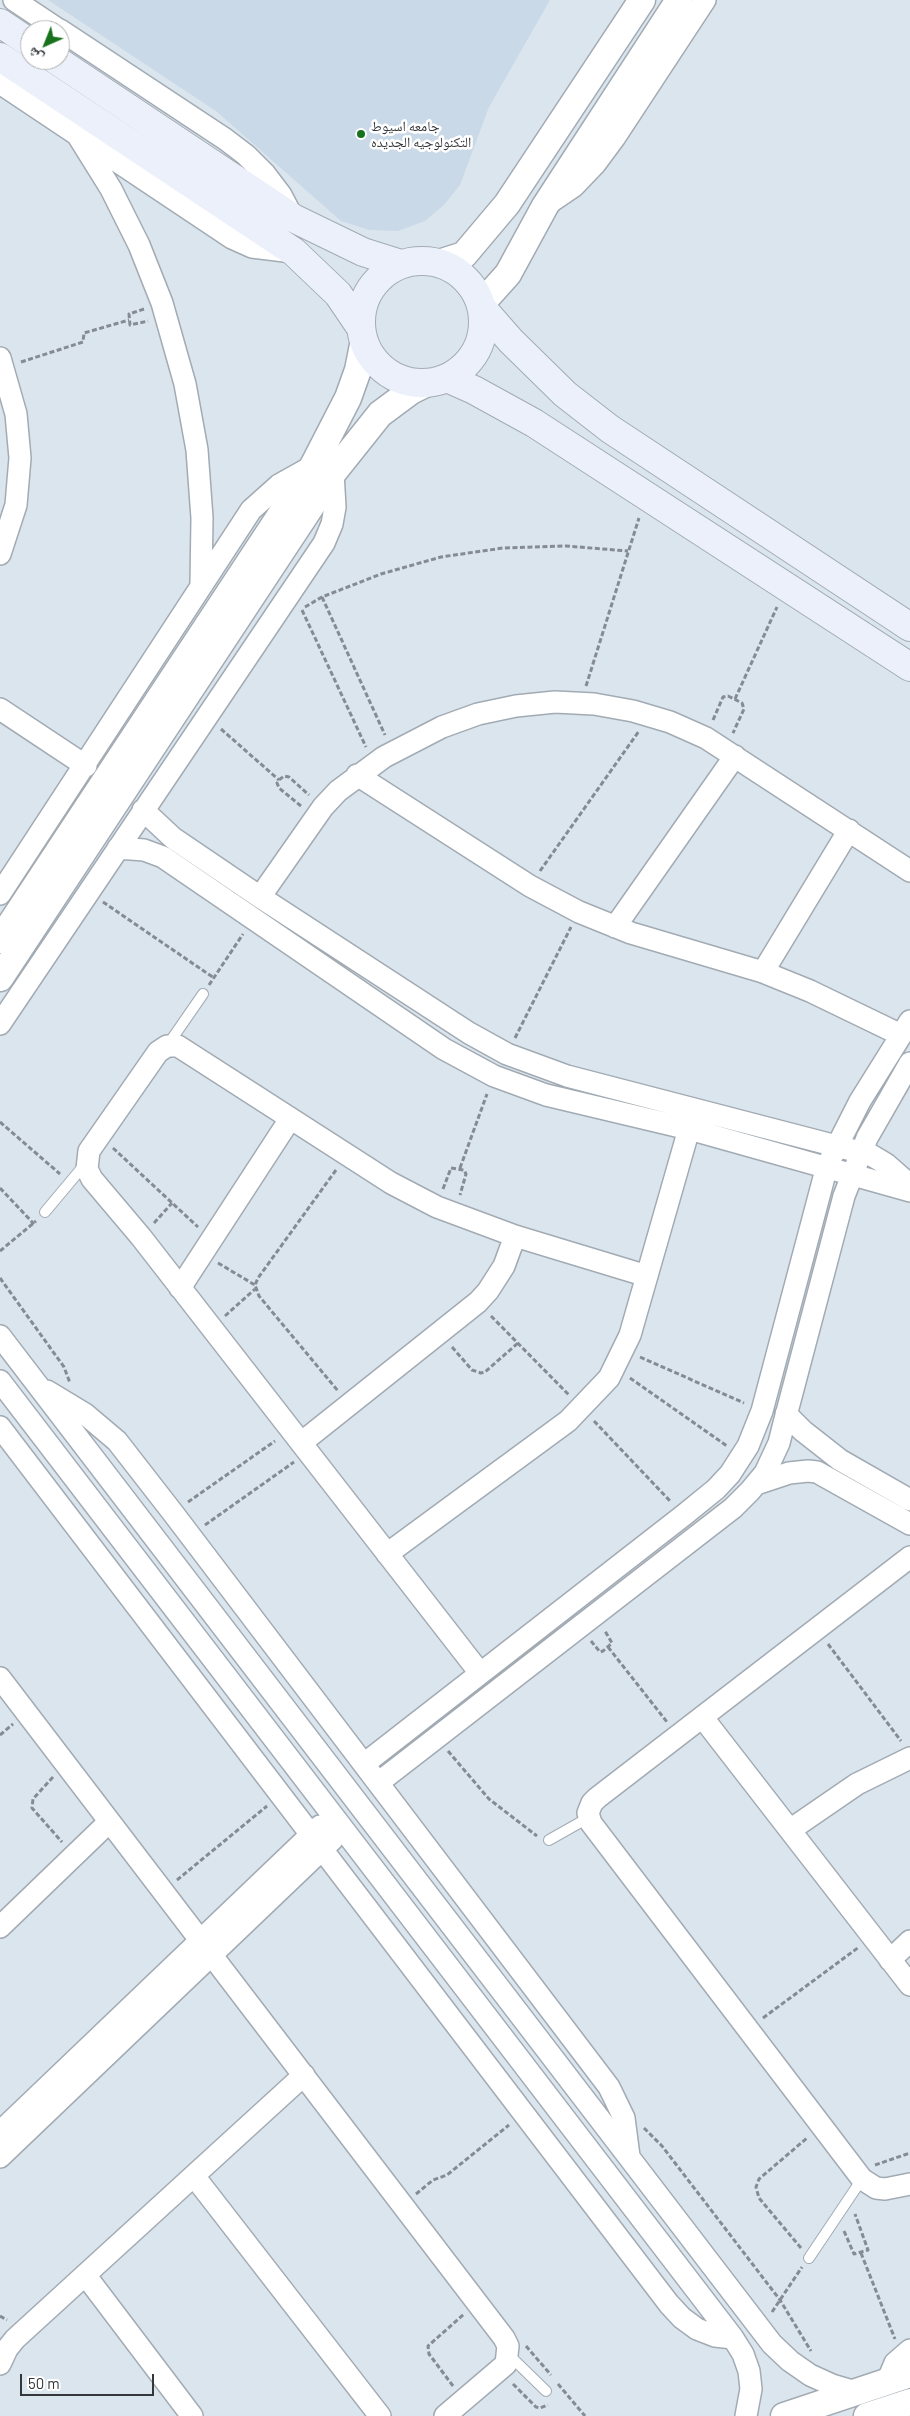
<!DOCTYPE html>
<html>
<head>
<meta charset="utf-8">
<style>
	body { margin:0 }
	#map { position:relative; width:910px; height:2416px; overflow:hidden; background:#dbe5ee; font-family:Barlow,"Noto Naskh Arabic",sans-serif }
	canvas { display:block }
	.north { position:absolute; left:20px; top:20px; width:50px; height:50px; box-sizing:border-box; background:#fff; border:1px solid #adafb0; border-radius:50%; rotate:224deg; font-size:14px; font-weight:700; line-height:20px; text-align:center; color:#33363a }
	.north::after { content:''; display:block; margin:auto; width:18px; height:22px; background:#18711c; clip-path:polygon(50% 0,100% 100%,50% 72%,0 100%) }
	.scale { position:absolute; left:20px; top:2374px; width:134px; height:22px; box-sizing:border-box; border:2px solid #33363a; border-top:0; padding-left:6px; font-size:15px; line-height:18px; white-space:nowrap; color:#33363a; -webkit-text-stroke:4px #fff; paint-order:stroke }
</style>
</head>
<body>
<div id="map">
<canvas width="910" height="2416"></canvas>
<div class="north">ش</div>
<div class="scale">50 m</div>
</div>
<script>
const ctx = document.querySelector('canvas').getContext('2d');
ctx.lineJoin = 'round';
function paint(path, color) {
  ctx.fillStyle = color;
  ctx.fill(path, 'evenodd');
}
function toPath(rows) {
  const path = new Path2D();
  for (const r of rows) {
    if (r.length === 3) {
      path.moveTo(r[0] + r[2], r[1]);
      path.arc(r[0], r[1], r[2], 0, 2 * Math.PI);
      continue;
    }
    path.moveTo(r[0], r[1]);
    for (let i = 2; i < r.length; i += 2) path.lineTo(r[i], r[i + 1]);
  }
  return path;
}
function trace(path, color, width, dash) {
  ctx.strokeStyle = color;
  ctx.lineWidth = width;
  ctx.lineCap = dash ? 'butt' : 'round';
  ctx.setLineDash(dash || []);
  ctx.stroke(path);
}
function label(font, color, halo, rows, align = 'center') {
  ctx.font = font + ' Barlow,"Noto Naskh Arabic",sans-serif';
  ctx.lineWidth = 5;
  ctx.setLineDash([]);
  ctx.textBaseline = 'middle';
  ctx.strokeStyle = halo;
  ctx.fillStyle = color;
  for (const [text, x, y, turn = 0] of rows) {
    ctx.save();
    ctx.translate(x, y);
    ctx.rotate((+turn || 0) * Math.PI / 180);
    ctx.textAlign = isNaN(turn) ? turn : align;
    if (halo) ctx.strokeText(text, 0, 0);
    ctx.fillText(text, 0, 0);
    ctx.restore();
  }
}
paint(toPath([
	[48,0,550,0,489,107,460,185,444,205,425,221,398,231,369,230,341,221,216,111]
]), '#cad9e7');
const service = toPath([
	[167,1046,203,994],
	[45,1212,86,1163],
	[549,1840,588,1818],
	[809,2258,862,2179],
	[509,2355,546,2391]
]);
const minor = toPath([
	[14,0,59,30],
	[60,30,225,139,246,155,265,174,281,195,293,218],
	[0,83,232,238,252,247,293,252],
	[78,136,111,189,139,245,162,303,185,384,197,450,202,518,201,585],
	[549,203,574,186,595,164,615,137,705,0],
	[0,358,16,414,20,458,16,505,0,554],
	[0,709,86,766],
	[357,775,530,886,579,912,631,933,763,972,810,991,901,1035],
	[143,810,173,838,260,897,469,1033,507,1054,567,1076,871,1155,886,1164,910,1185],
	[118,848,144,850,163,857,444,1049,494,1076,546,1095,689,1129,910,1191],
	[0,894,251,510,279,485,313,466],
	[260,897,323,807,338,791,384,757,442,727,478,714,516,706,555,702,594,704,633,711,670,722,706,738,910,871],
	[615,927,735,756],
	[763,972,849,830],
	[0,1024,324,543,332,524,335,507,333,473],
	[180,1288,290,1119],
	[0,1336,772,2344,790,2361,810,2375,832,2385,856,2392],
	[0,1381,733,2338,743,2354,749,2371,751,2389,746,2416],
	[47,1391,85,1414,117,1441,173,1513,609,2087,624,2118,629,2156],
	[786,1414,803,1431,840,1460,910,1500],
	[0,1427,669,2304,682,2318,697,2329,715,2336,733,2338],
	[301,1443,478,1302,488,1291,504,1266,515,1236],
	[756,1484,789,1473,808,1471,817,1472,910,1524],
	[387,1554,568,1421,609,1378,630,1335,689,1129],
	[910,1557,597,1798,592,1803,588,1813,591,1823,862,2179,876,2188,885,2189,910,2184],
	[480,1673,141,1237,92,1179,87,1169,89,1151,158,1052,167,1046,178,1046,391,1183,437,1207,515,1236,647,1276],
	[0,1678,504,2338,508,2346,506,2364,445,2416],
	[703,1718,910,1985],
	[364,1764,684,1515,716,1489,730,1474,748,1446,762,1411,827,1166,860,1101,910,1021],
	[378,1783,733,1508,750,1491,765,1473,779,1443,783,1427,844,1196,867,1138,910,1063],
	[790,1830,857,1784,910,1758],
	[0,1927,109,1822],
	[890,1960,910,1941],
	[0,2132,320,1826],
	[0,2157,333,1839],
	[194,2176,380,2416],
	[86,2276,192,2416],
	[0,2364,7,2349,15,2339,304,2075],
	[887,2382,895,2363,910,2350]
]);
const tertiary = toPath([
	[439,263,464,255,507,204,642,0],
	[481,304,508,274,545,206,679,0],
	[0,940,313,466,348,398,358,370,364,340],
	[0,978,333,473,380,414,411,391,427,383],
	[784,2416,910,2374],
	[867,2416,910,2402]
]);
const secondary = toPath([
	[0,23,30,43],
	[0,57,294,252,338,294,361,328],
	[56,60,293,218,363,252,401,264],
	[422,322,61],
	[482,308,511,341,565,394,610,429,910,627],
	[447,378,474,390,534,423,910,667]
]);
trace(service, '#a2abb3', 12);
trace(minor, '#a2abb3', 24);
trace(tertiary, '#a2abb3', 29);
trace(secondary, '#a2abb3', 30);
trace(toPath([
	[144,309,129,314,130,325,148,321],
	[21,362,83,342,84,333,129,320],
	[322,597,385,735],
	[305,607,322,597,381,574,441,557,503,548,566,546,628,551],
	[302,610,366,747],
	[586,686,639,518],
	[735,699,777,607],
	[713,720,723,697,728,696,742,703,744,709,733,733],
	[221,729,279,780],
	[301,806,279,788,277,783,279,780,284,776,289,777,309,795],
	[540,871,639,731],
	[103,902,214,978],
	[209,985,243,934],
	[515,1038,571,927],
	[0,1122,60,1174],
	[113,1148,198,1227],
	[460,1168,487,1094],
	[336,1170,258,1278,255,1285,259,1296,338,1391],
	[0,1188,34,1224],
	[443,1189,451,1168,464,1170,466,1174,460,1195],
	[154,1223,172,1203],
	[0,1251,36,1221],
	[218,1263,255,1285],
	[0,1278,64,1367,70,1383],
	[225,1316,255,1289],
	[491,1316,569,1395],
	[452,1347,472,1370,481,1373,485,1372,518,1343],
	[640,1357,744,1403],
	[630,1378,727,1446],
	[594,1421,671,1502],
	[188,1502,275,1441],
	[205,1525,294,1462],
	[591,1641,600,1652,603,1651,612,1643,605,1631],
	[828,1644,901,1741],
	[608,1647,667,1722],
	[0,1735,13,1724],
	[448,1751,489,1799,537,1836],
	[53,1777,33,1799,32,1808,62,1842],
	[177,1880,267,1806],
	[763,2018,859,1947],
	[644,2128,662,2146,780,2300,811,2351],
	[875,2165,910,2153],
	[416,2194,433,2180,447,2175,509,2125],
	[844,2231,854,2254,868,2250,855,2214],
	[801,2248,759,2198,756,2187,759,2179,807,2138],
	[861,2253,895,2339],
	[772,2312,802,2267],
	[0,2316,7,2320],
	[526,2346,551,2375],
	[513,2384,536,2407,540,2408,548,2405],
	[558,2384,585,2416],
	[453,2386,429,2354,428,2346,464,2314]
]), '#858b92', 3, [5, 2.5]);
trace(service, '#fff', 10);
trace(minor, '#fff', 21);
trace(tertiary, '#fff', 26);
trace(secondary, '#ecf0fb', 28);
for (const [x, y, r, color] of [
	[361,134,5,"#18711c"]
]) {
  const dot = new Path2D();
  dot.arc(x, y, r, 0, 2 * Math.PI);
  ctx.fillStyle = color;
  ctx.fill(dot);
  trace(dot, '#fff', 2);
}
label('14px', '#33363a', '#fff', [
	["جامعه اسيوط",371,126],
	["التكنولوجيه الجديده",371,142]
], 'left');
</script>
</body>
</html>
